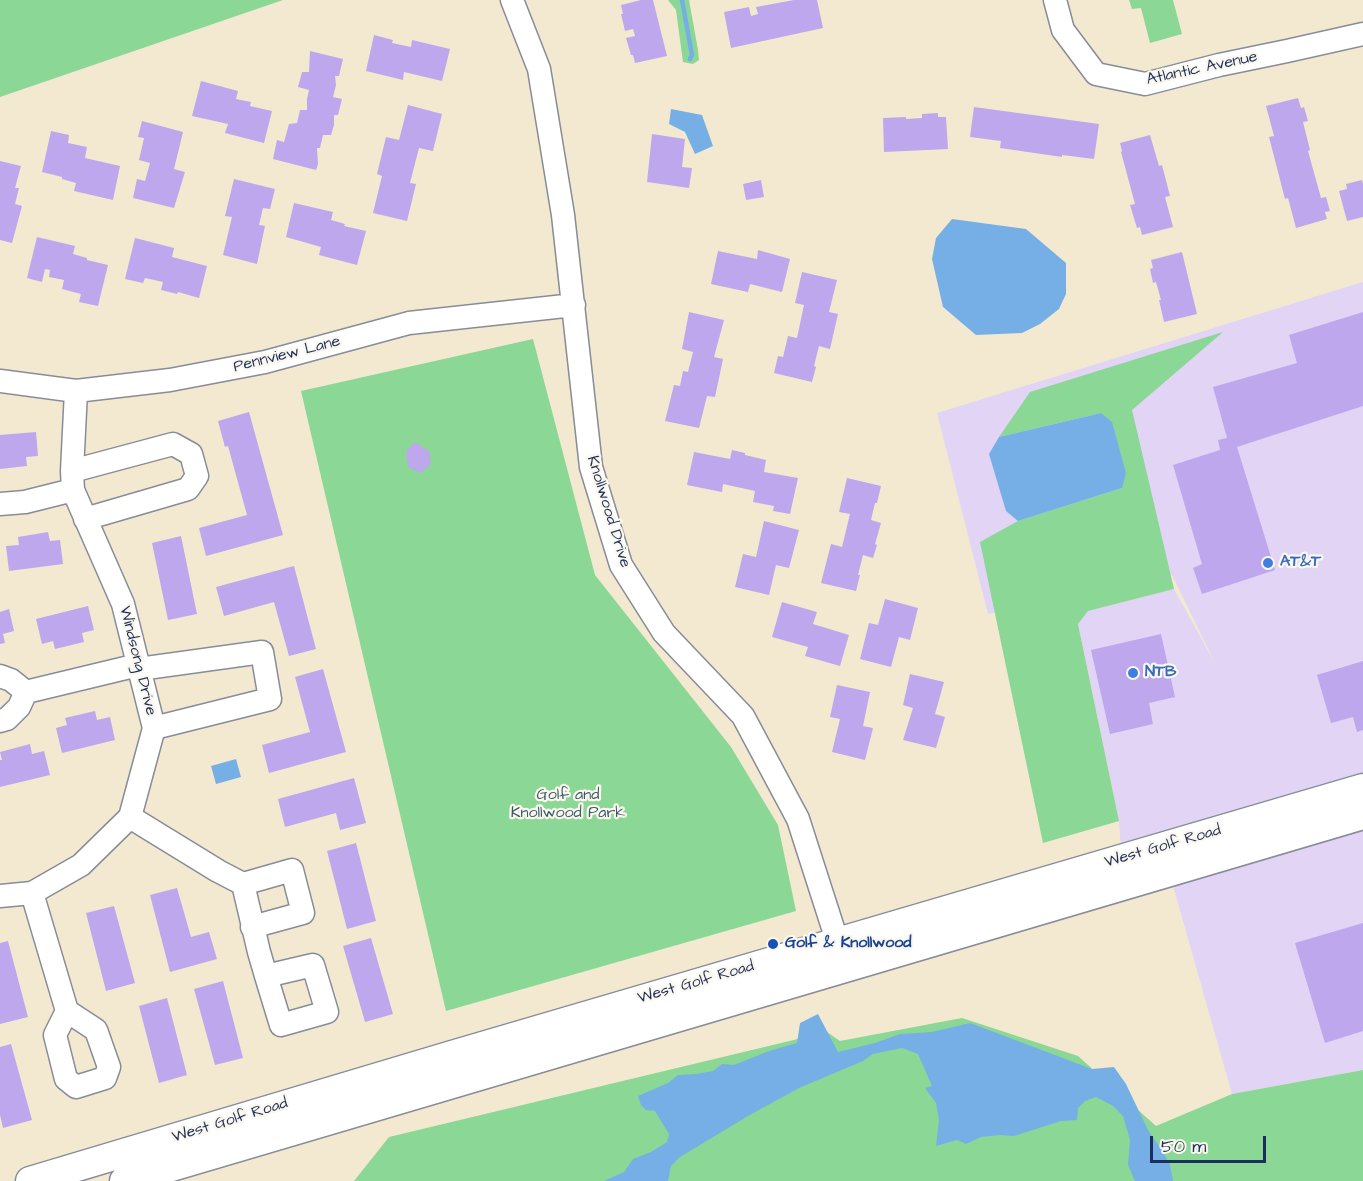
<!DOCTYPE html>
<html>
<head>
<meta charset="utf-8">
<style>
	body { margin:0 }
	#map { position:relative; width:1363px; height:1181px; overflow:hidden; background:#f3e9d1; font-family:"Architects Daughter",sans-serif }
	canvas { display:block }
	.scale { position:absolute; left:1150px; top:1136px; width:116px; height:27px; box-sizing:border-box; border:3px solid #1b2f5e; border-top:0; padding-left:8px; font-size:18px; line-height:21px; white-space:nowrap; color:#1b2f5e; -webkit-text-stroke:4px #fbf7ec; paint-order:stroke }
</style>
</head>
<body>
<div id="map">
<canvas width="1363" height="1181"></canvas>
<div class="scale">50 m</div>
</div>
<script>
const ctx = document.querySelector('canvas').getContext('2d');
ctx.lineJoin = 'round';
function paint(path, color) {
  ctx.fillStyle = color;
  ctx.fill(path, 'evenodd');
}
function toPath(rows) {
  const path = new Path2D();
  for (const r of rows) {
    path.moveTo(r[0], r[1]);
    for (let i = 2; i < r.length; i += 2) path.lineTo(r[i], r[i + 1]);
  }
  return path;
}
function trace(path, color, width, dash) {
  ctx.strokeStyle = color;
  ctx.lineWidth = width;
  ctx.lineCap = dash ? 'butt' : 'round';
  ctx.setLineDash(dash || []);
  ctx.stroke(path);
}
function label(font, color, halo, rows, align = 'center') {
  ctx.font = font + ' "Architects Daughter",sans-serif';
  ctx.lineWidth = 4.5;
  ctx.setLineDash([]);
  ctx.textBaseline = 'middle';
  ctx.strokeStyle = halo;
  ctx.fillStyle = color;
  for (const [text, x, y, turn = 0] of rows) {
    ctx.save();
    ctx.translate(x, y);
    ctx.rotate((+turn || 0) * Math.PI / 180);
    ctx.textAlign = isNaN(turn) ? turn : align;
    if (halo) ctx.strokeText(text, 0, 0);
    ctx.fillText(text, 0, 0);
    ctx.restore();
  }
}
paint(toPath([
	[1363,282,1363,1070,1232,1094,1159,836,1121,850,1119,821,1078,624,1087,611,1174,589,1216,665,1172,575,988,614,937,413]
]), '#e1d4f4');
paint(toPath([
	[0,0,283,0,0,97],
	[668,0,689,0,698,50,699,60,693,64,683,62,676,10],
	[1129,0,1173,0,1182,34,1150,43,1141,8,1132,9],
	[1223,332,1132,410,1174,589,1088,611,1078,624,1119,821,1043,843,980,542,1018,521,1122,488,1101,413,999,437,1030,392],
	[533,339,595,575,731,747,778,825,796,911,446,1011,301,391],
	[962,1018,1078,1056,1156,1126,1232,1094,1363,1070,1363,1181,354,1181,389,1137,827,1032,840,1041]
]), '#8bd795');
paint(toPath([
	[671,109,702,115,713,146,695,154,685,132,669,124],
	[952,219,1026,229,1066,263,1066,294,1059,309,1040,324,1022,333,976,335,943,307,932,259,936,238],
	[1101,413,1112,422,1126,473,1122,488,1018,521,1006,511,989,454,999,437],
	[236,759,241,777,216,784,211,766],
	[818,1014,838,1052,875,1043,900,1034,932,1032,970,1023,1092,1069,1114,1067,1126,1084,1148,1130,1163,1152,1170,1165,1173,1181,1135,1181,1128,1165,1130,1140,1123,1116,1113,1106,1096,1097,1085,1101,1078,1108,1077,1120,1061,1121,1014,1136,1000,1135,981,1137,966,1144,957,1140,936,1146,939,1120,936,1103,925,1088,932,1086,918,1054,902,1048,873,1054,863,1061,799,1088,748,1116,680,1157,671,1166,668,1181,604,1181,624,1172,633,1159,651,1152,667,1142,669,1134,658,1116,655,1111,646,1110,641,1105,638,1096,668,1083,678,1075,696,1074,713,1071,722,1064,734,1065,769,1051,797,1043,800,1023]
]), '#76afe6');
trace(toPath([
	[682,0,692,55,690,59]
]), '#76afe6', 4.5);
paint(toPath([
	[641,0,653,0,667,56,635,63,633,55,631,55,626,38,635,36,633,29,625,31,621,14,623,14,621,5],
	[794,0,817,0,823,28,731,48,724,12,749,7,751,16,758,14,756,7],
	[374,35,393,40,392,43,411,47,412,40,450,49,442,81,404,72,403,80,366,71],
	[310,51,343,59,339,76,335,76,336,85,333,97,342,99,338,115,334,115,334,125,331,135,323,135,320,148,317,148,318,164,316,170,273,159,277,140,284,142,289,124,297,123,300,110,307,110,307,99,309,90,298,87,302,72,309,72],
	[201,81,238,91,236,99,251,102,250,106,272,111,264,143,225,133,228,124,192,116],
	[1298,98,1301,108,1304,107,1308,121,1303,122,1310,150,1308,151,1321,198,1326,197,1330,211,1325,212,1327,219,1296,228,1288,198,1285,199,1269,137,1274,136,1266,106],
	[408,105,442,114,433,151,419,148,410,183,416,184,407,221,373,213,382,176,377,174,386,137,399,140],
	[974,107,1099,124,1094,159,1062,155,1062,157,1000,148,1001,141,970,137],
	[938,113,938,117,946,117,948,149,884,152,883,118,906,117,906,119,922,118,922,114],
	[142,121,183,132,174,169,185,172,174,208,133,198,137,179,145,181,150,163,139,160,144,138,138,137],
	[51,131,69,135,68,143,87,147,85,158,120,166,113,200,74,191,76,183,62,179,62,177,42,172],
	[652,134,685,139,682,167,692,168,689,188,647,182],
	[1150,135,1159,166,1162,165,1170,196,1165,197,1173,227,1142,235,1140,227,1137,228,1130,205,1135,204,1121,152,1122,151,1120,143],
	[0,161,21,166,15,188,19,188,15,204,22,206,12,243,0,240],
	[234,179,275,189,270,209,263,208,259,225,265,226,257,264,223,255,232,217,225,216],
	[761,180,764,197,746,200,743,184],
	[1362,180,1363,184,1363,217,1347,221,1339,191,1347,189,1346,184],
	[294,203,333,212,331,220,345,224,344,226,366,231,357,265,319,255,321,247,286,237],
	[37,237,75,246,73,254,87,258,87,260,108,265,98,306,79,302,81,294,62,289,64,280,49,277,50,270,45,269,42,282,27,278],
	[135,238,174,248,172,257,207,266,199,298,178,292,177,294,161,290,163,282,145,278,143,283,125,279],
	[758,250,790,259,782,292,750,284,748,292,711,284,718,251,757,259],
	[1182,252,1197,314,1164,322,1159,300,1161,300,1156,282,1153,283,1150,269,1153,268,1151,260],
	[802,272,837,280,829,312,838,314,830,349,819,346,814,366,816,367,812,382,774,373,778,356,783,357,788,336,797,338,804,305,795,303],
	[689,312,724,320,714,357,723,359,715,397,707,396,699,428,665,421,674,385,680,386,683,371,688,372,693,352,682,349],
	[1363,312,1363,406,1237,447,1275,570,1202,594,1193,568,1202,564,1173,465,1220,450,1218,440,1227,438,1213,387,1297,363,1289,335],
	[249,412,283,535,206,556,199,528,247,515,228,446,225,447,218,421],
	[36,432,38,456,26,457,27,466,0,469,0,435],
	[415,442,429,451,431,464,420,473,408,467,406,451],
	[732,450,745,453,745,455,766,460,764,472,798,478,790,514,773,511,774,506,753,502,755,491,723,484,722,492,687,485,694,452,730,459],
	[847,478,881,486,877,503,875,503,871,520,881,523,875,544,877,545,873,558,863,555,858,575,860,575,856,591,821,583,831,544,842,547,850,514,839,512],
	[764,521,799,530,789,568,776,565,769,595,735,587,743,554,756,557],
	[48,532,50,541,60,540,63,564,9,571,6,546,19,545,18,537],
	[181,536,197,614,168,620,152,543],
	[294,566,316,649,289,656,274,602,224,616,216,587],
	[885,599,918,608,910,640,899,637,891,667,860,659,869,623,878,625],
	[782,602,817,612,813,624,849,635,840,666,805,656,808,647,772,637],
	[88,606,94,630,82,633,84,642,55,649,53,641,42,644,36,619],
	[9,609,14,631,3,634,5,643,0,644,0,612],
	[1161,634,1175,697,1149,703,1153,724,1110,734,1091,650],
	[1363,661,1363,730,1357,732,1353,717,1331,723,1317,675],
	[323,669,346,752,269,773,262,745,310,732,295,677],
	[910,674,944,682,935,714,945,717,936,748,903,740,913,708,903,705],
	[837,685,870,692,863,726,873,728,865,760,832,752,840,719,830,717],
	[95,711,97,720,110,717,115,740,62,753,56,728,67,725,65,718],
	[30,744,32,754,44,751,50,775,0,787,0,760,2,760,0,752],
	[354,778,366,823,340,830,336,813,285,827,278,799],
	[356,843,376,921,347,929,327,851],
	[177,888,191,937,209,932,217,959,170,972,150,895],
	[114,906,135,983,106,991,86,913],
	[1363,923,1363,1031,1325,1043,1295,943],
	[371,938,393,1014,365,1022,343,946],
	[8,941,28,1017,0,1024,0,943],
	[223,981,243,1058,215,1065,194,989],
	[167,998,187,1075,159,1083,139,1006],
	[11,1044,32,1120,3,1128,0,1115,0,1047]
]), '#bea7ec');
const minor = toPath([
	[512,0,539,69,563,215,591,467,621,565,664,633,743,716,798,819,842,956],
	[1055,0,1063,30,1096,74,1145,84,1219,65,1287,51,1363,34],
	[0,381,76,391,170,380,265,362,409,323,574,305],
	[72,471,173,444,191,454,197,476,188,489,85,519],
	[0,504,25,502,73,490],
	[139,669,262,652,270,699,154,728],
	[0,676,11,680,26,692],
	[26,692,138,665],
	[0,721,7,719,19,707,26,692],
	[130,817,218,871,243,884,292,870,303,913,252,927],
	[243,884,259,952,266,976,281,1025,327,1012,313,965,266,976],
	[32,893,67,1011,55,1035,66,1079,76,1087,105,1078,109,1067,96,1030,67,1011],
	[0,896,32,893,81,865,130,817,154,728,123,604,73,490,72,471,76,391]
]);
const major = toPath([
	[30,1181,452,1055,1363,788],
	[124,1181,1363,815]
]);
trace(minor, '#878c98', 25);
trace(major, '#878c98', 31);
trace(minor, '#fff', 22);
trace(major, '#fff', 28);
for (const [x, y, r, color] of [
	[1268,563,6,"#3f7fe0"],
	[1133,673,6,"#3f7fe0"],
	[773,944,6,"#1a4fb4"]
]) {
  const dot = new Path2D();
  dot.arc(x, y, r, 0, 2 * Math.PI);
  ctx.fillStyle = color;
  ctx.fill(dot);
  trace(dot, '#fbf7ec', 2);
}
label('16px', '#1b2f5e', '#fbf7ec', [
	["Atlantic Avenue",1202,69,-12],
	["Pennview Lane",287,355,-14],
	["Knollwood Drive",608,512,73],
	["Windsong Drive",137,661,76],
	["West Golf Road",1163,847,-16],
	["West Golf Road",696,983,-16],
	["West Golf Road",230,1121,-17]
]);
label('bold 16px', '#366cbe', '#fbf7ec', [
	["AT&T",1280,563],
	["NTB",1145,673]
], 'left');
label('16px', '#37596c', '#fbf7ec', [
	["Golf and",568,796],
	["Knollwood Park",568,814]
]);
label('bold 16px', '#164399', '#fbf7ec', [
	["Golf & Knollwood",785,944]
], 'left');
</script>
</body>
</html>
